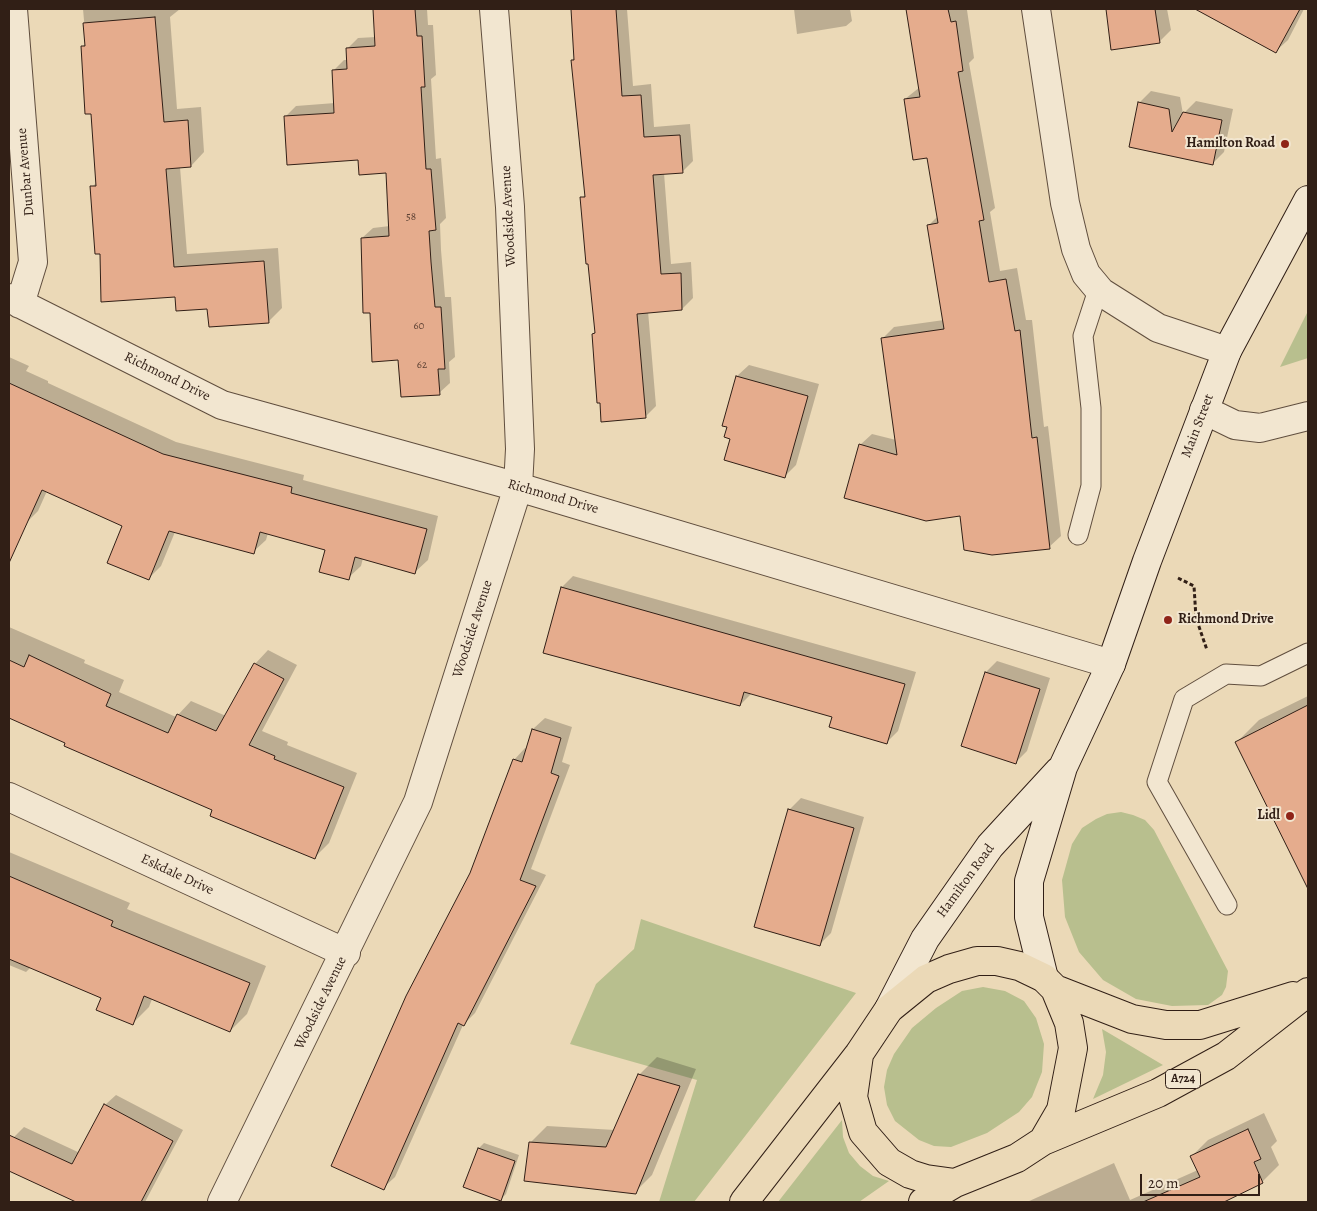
<!DOCTYPE html>
<html>
<head>
<meta charset="utf-8">
<style>
	body { margin:0 }
	#map { position:relative; width:1317px; height:1211px; overflow:hidden; background:#ebd9b7; font-family:Alegreya,serif }
	canvas { display:block }
	.frame { position:absolute; inset:0; border:10px solid #311f16; pointer-events:none }
	.scale { position:absolute; left:1140px; top:1174px; width:120px; height:22px; box-sizing:border-box; border:2px solid #311f16; border-top:0; padding-left:6px; font-size:15px; line-height:18px; white-space:nowrap; color:#311f16; -webkit-text-stroke:4px #f2e6d0; paint-order:stroke }
</style>
</head>
<body>
<div id="map">
<canvas width="1317" height="1211"></canvas>
<div class="frame"></div>
<div class="scale">20 m</div>
</div>
<script>
const ctx = document.querySelector('canvas').getContext('2d');
ctx.lineJoin = 'round';
function paint(path, color) {
  ctx.fillStyle = color;
  ctx.fill(path, 'evenodd');
}
function toPath(rows) {
  const path = new Path2D();
  for (const r of rows) {
    path.moveTo(r[0], r[1]);
    for (let i = 2; i < r.length; i += 2) path.lineTo(r[i], r[i + 1]);
  }
  return path;
}
function trace(path, color, width, dash) {
  ctx.strokeStyle = color;
  ctx.lineWidth = width;
  ctx.lineCap = dash ? 'butt' : 'round';
  ctx.setLineDash(dash || []);
  ctx.stroke(path);
}
function label(font, color, halo, rows, align = 'center') {
  ctx.font = font + ' Alegreya,serif';
  ctx.lineWidth = 4;
  ctx.setLineDash([]);
  ctx.textBaseline = 'middle';
  ctx.strokeStyle = halo;
  ctx.fillStyle = color;
  for (const [text, x, y, turn = 0] of rows) {
    ctx.save();
    ctx.translate(x, y);
    ctx.rotate((+turn || 0) * Math.PI / 180);
    ctx.textAlign = isNaN(turn) ? turn : align;
    if (halo) ctx.strokeText(text, 0, 0);
    ctx.fillText(text, 0, 0);
    ctx.restore();
  }
}
paint(toPath([
	[1308,311,1308,358,1280,367],
	[1121,812,1133,815,1145,820,1154,830,1228,971,1226,987,1222,995,1208,1005,1172,1006,1136,999,1103,980,1079,952,1065,917,1062,880,1072,844,1082,828,1096,819,1107,814],
	[641,919,856,993,694,1202,659,1202,697,1080,570,1044,596,984,634,949],
	[983,987,1005,991,1024,1001,1036,1018,1044,1044,1042,1072,1032,1097,1019,1112,987,1133,951,1147,934,1146,919,1140,895,1121,887,1105,884,1087,887,1070,894,1054,912,1028,936,1008,962,991],
	[1102,1029,1163,1065,1093,1099,1103,1075,1106,1052],
	[842,1120,843,1137,849,1153,860,1166,873,1176,889,1181,859,1202,778,1202]
]), '#b8bf8e');
paint(toPath([
	[83,9,180,9,170,17,177,109,201,107,204,152,191,166,180,167,187,254,278,248,282,308,268,322,209,308,176,296,101,252,92,187,97,182,92,112,82,47,86,43],
	[374,9,427,9,428,25,433,25,436,75,431,79,436,159,441,158,446,218,440,224,441,250,445,297,451,297,455,357,449,362,450,383,439,393,400,359,372,311,362,238,373,228,390,226,387,172,285,117,296,106,335,103,333,71,344,60,348,60,347,49,358,38,376,37],
	[571,9,627,9,633,86,651,84,654,127,690,124,693,161,682,172,664,173,671,264,691,262,693,298,682,309,648,311,656,406,645,417,593,334,596,331,582,198,586,194,572,60,575,57],
	[794,9,850,9,852,21,846,26,797,34],
	[908,9,967,10,974,58,969,63,995,208,990,212,1000,271,1017,268,1026,320,1032,320,1044,427,1048,426,1061,536,1049,547,961,515,860,445,872,434,896,440,882,339,894,327,944,320,928,226,938,216,928,156,905,99,920,87],
	[1107,9,1167,9,1171,30,1159,42,1112,49],
	[1239,9,1304,9,1288,40,1276,51,1230,26],
	[1151,91,1180,97,1183,114,1196,101,1233,109,1224,152,1213,163,1130,146,1139,103],
	[9,357,29,366,26,371,48,381,48,383,176,442,304,475,303,480,438,516,428,560,415,572,363,558,361,566,348,578,326,549,268,533,266,540,253,552,175,532,161,566,148,579,124,526,47,491,38,511,25,524,9,516,9,439,11,434,9,433],
	[749,365,819,384,796,465,785,476,731,438,728,426,724,425,737,376],
	[573,576,916,672,898,731,886,743,834,717,752,693,740,705,562,587],
	[9,627,85,660,84,663,124,680,119,692,176,717,191,701,226,716,255,664,268,650,297,665,262,731,288,742,287,745,357,773,329,843,315,857,9,717],
	[997,661,1050,678,1027,751,1016,762,986,672],
	[1308,696,1308,887,1237,742,1259,720],
	[545,718,572,727,562,762,570,765,531,869,546,875,475,1013,463,1025,395,1177,383,1188,471,873,514,760,525,748,527,749,533,729],
	[801,798,864,817,831,933,819,945,789,810],
	[9,852,130,903,127,909,266,966,247,1014,230,1031,152,999,149,1007,132,1024,102,997,31,967,26,972,9,965],
	[657,1057,696,1069,652,1175,635,1192,530,1143,547,1126,615,1130,640,1074],
	[116,1095,183,1130,145,1202,72,1202,73,1200,9,1169,9,1148,14,1137,24,1127,80,1153,105,1105],
	[1264,1113,1277,1141,1271,1147,1279,1165,1262,1182,1221,1202,1027,1202,1114,1163,1130,1200,1198,1170,1192,1156,1208,1140],
	[484,1143,519,1155,506,1194,501,1199,479,1148]
]), '#0003');
const building = toPath([
	[373,9,415,9,417,36,422,36,425,87,421,87,426,169,431,169,436,230,429,231,431,262,435,307,441,307,445,369,438,369,440,395,401,397,398,360,372,362,370,313,363,313,361,238,389,236,386,173,359,175,358,160,287,165,284,116,334,113,332,70,347,69,346,48,375,46,373,9],
	[571,9,616,9,622,96,641,95,644,137,680,135,683,173,653,175,661,274,681,273,682,310,637,314,646,418,601,422,600,403,597,403,592,334,595,333,588,264,586,264,580,197,585,197,571,60,574,60,571,9],
	[906,9,948,9,951,22,956,21,963,71,958,72,984,220,979,221,989,282,1006,279,1015,331,1020,330,1032,438,1037,437,1050,549,992,555,964,550,960,516,926,521,844,498,859,444,897,455,881,338,944,329,927,225,938,223,927,158,913,160,904,99,920,97,906,9],
	[1106,9,1155,9,1160,43,1111,50,1106,9],
	[1195,9,1300,9,1276,53,1195,9],
	[155,17,164,122,188,120,191,167,166,169,174,267,264,261,269,323,209,327,207,309,176,311,175,297,101,302,100,254,95,254,90,186,96,186,91,114,85,114,81,46,85,46,83,23,155,17],
	[1138,102,1169,109,1172,132,1183,112,1222,120,1213,165,1129,147,1138,102],
	[736,376,808,396,785,478,724,460,730,439,724,437,727,427,722,426,736,376],
	[9,383,163,454,292,487,291,493,427,529,415,574,355,557,349,580,319,572,325,550,260,532,254,554,169,531,149,580,107,563,122,526,42,490,9,563,9,383],
	[561,587,905,684,887,744,829,727,832,717,744,692,740,706,543,653,561,587],
	[29,655,111,694,106,706,168,733,177,714,216,731,254,663,284,679,249,745,275,756,274,759,344,787,315,859,210,816,212,810,64,746,65,743,9,718,9,660,24,667,29,655],
	[985,672,1040,689,1016,764,961,746,985,672],
	[1308,705,1308,889,1235,742,1308,705],
	[532,729,561,738,551,773,559,776,520,880,536,886,464,1026,458,1023,384,1190,331,1166,406,996,470,873,513,759,522,762,532,729],
	[788,809,854,828,820,946,754,927,788,809],
	[9,876,113,921,111,926,250,983,230,1032,144,996,133,1025,96,1010,101,998,9,959,9,876],
	[638,1074,680,1086,636,1194,524,1181,529,1142,606,1147,638,1074],
	[104,1104,173,1141,141,1202,76,1202,9,1171,9,1135,72,1164,104,1104],
	[1248,1129,1261,1159,1254,1162,1263,1183,1224,1202,1143,1202,1200,1177,1190,1156,1248,1129],
	[478,1148,515,1161,501,1201,463,1187,478,1148]
]);
paint(building, '#e5ac8d');
trace(building, '#311f16', 1);
const service = toPath([
	[1078,535,1091,486,1091,408,1083,336,1098,290],
	[1227,905,1157,782,1184,699,1226,674,1261,676,1308,653]
]);
const minor = toPath([
	[13,9,33,262,20,304],
	[1036,9,1065,203,1076,249,1086,274,1101,292,1158,328,1227,351],
	[9,298,222,405,518,487,1111,664],
	[1204,410,1235,425,1260,428,1308,416],
	[9,797,346,953],
	[222,1202,418,802,518,487,520,449,510,207,494,9]
]);
const secondary = toPath([
	[1044,978,1029,917,1029,881,1063,767,1111,664,1147,561,1227,351,1308,200],
	[889,1009,925,939,990,846,1059,771]
]);
const primary = toPath([
	[1055,989,1132,1019,1166,1025,1200,1025,1293,996],
	[859,1055,853,1097,863,1132,889,1162,910,1174,926,1179,955,1183],
	[1043,1141,1158,1093,1226,1056,1308,992],
	[744,1202,859,1054,889,1009,926,979,949,969,977,961,997,961,1019,966,1044,978,1055,989,1069,1023,1073,1048,1061,1110,1043,1141,1017,1158,955,1183,923,1202]
]);
trace(service, '#604e3e', 21);
trace(minor, '#604e3e', 30);
trace(secondary, '#311f16', 30);
trace(primary, '#311f16', 30);
trace(toPath([
	[1178,578,1194,586,1196,618,1207,650]
]), '#311f16', 3, [4, 2.5]);
trace(service, '#f2e6d0', 19);
trace(minor, '#f2e6d0', 28);
trace(secondary, '#f2e6d0', 28);
trace(primary, '#ebd9b7', 28);
for (const [x, y, r, color] of [
	[1285,144,5,"#8f2418"],
	[1168,620,5,"#8f2418"],
	[1290,816,5,"#8f2418"]
]) {
  const dot = new Path2D();
  dot.arc(x, y, r, 0, 2 * Math.PI);
  ctx.fillStyle = color;
  ctx.fill(dot);
  trace(dot, '#f2e6d0', 2);
}
label('11px', '#5e4234', null, [
	["58",411,217],
	["60",419,326],
	["62",422,365]
]);
for (const [x, y, w] of [
	[1183,1079,35]
]) {
  const box = new Path2D();
  box.roundRect(x - w / 2, y - 9.5, w, 19, 4);
  ctx.fillStyle = '#f2e6d0';
  ctx.fill(box);
  trace(box, '#311f16', 1);
}
label('bold 12px', '#311f16', null, [
	["A724",1183,1079]
]);
label('bold 14px', '#311f16', '#f2e6d0', [
	["Hamilton Road",1275,144],
	["Richmond Drive",1178,620,"left"],
	["Lidl",1280,816]
], 'right');
label('14px', '#311f16', '#f2e6d0', [
	["Dunbar Avenue",26,172,-95],
	["Woodside Avenue",509,216,-93],
	["Richmond Drive",167,377,26],
	["Main Street",1198,426,-69],
	["Richmond Drive",553,497,16],
	["Woodside Avenue",473,629,-72],
	["Eskdale Drive",177,875,25],
	["Hamilton Road",966,881,-54],
	["Woodside Avenue",321,1003,-64]
]);
</script>
</body>
</html>
